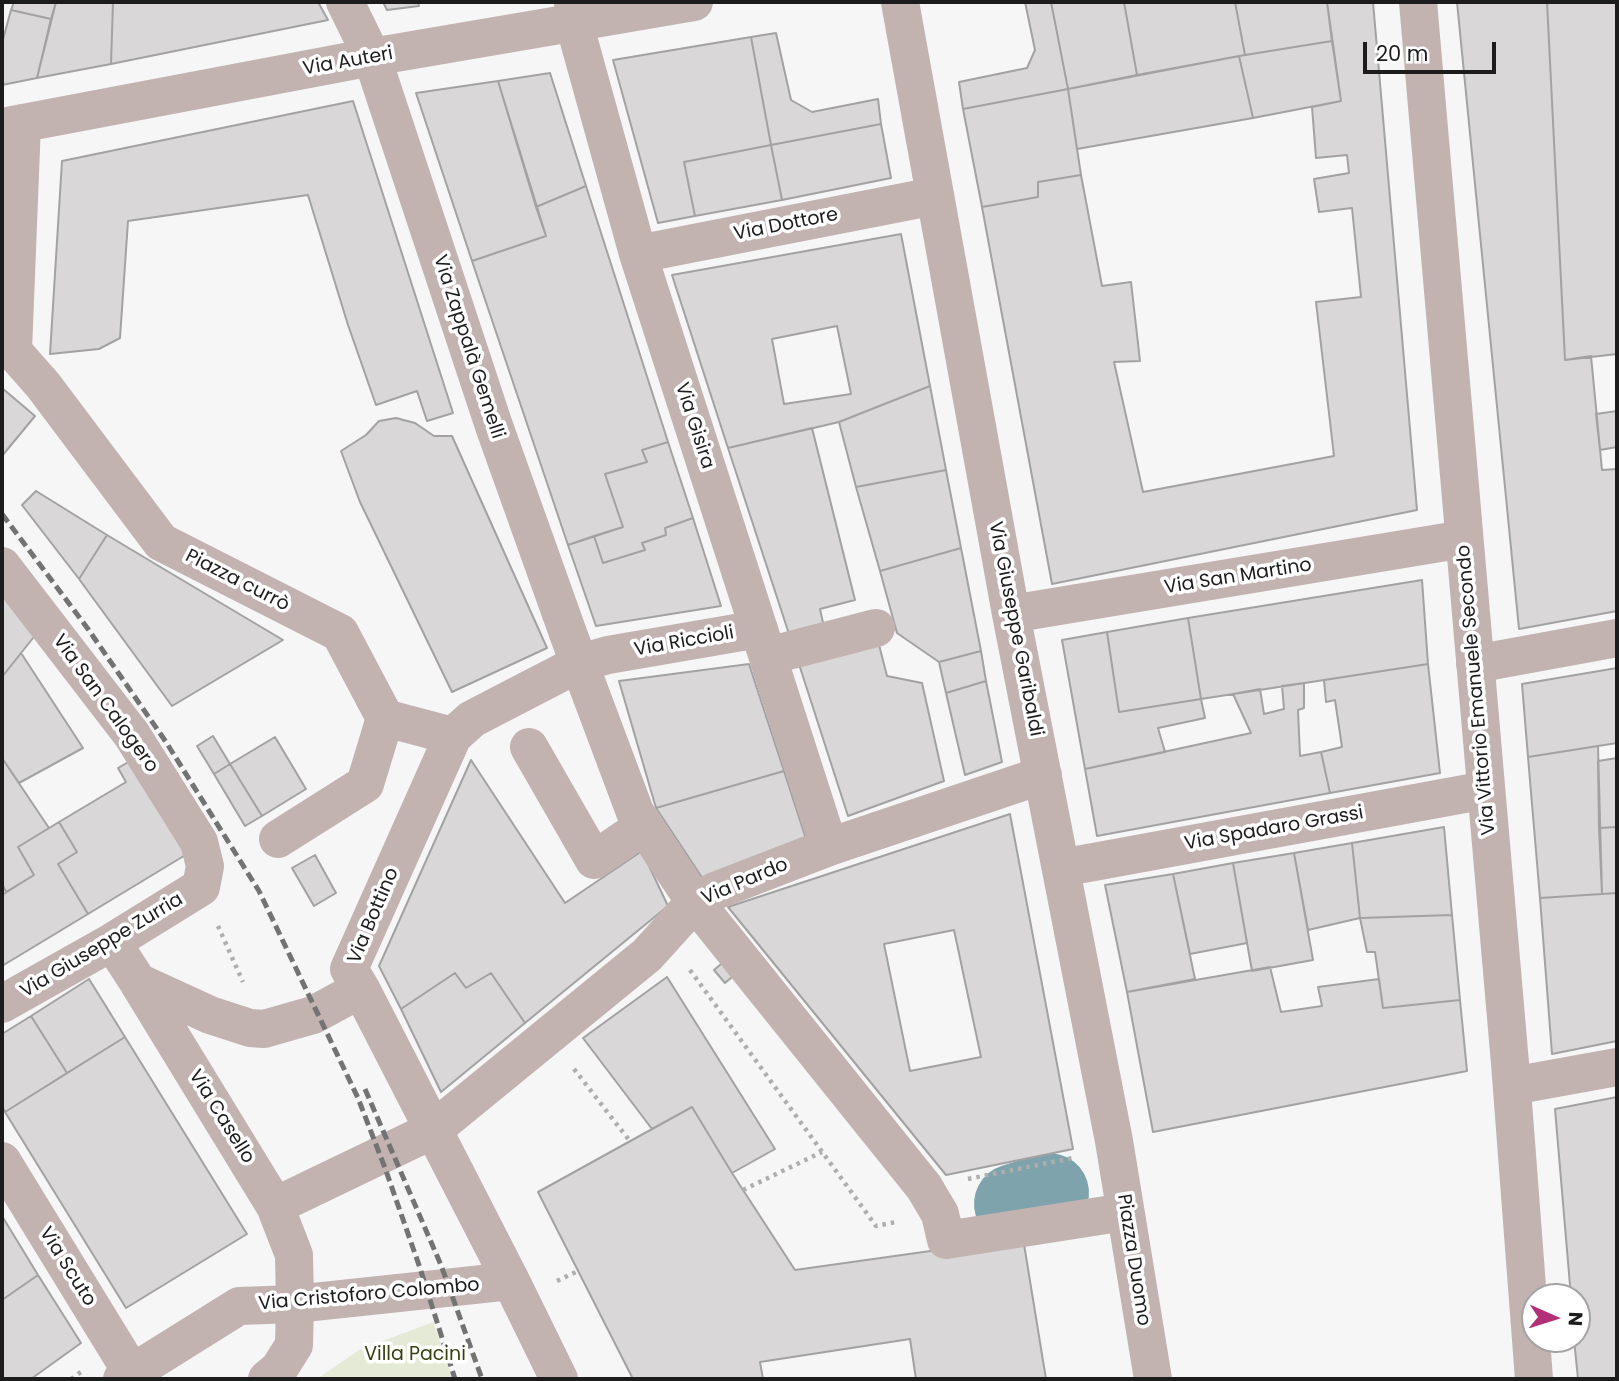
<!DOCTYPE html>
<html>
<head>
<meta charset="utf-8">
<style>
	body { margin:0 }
	#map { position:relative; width:1619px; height:1381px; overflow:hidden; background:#f6f6f7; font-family:Poppins,sans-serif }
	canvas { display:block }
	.frame { position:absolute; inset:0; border:4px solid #1c1c1c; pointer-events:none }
	.north { position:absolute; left:1521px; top:1283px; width:70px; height:70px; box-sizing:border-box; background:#fff; border:2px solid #a4a4a4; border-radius:50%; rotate:93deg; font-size:19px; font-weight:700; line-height:28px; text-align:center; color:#1c1c1c }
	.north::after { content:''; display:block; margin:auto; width:24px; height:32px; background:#b32f77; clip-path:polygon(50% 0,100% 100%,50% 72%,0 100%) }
	.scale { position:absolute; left:1363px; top:42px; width:133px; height:32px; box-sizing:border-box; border:4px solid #1c1c1c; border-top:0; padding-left:9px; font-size:21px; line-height:24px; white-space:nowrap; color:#1c1c1c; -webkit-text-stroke:5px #fff; paint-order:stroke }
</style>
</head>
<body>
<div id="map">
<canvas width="1619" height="1381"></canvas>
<div class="frame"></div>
<div class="north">N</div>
<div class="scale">20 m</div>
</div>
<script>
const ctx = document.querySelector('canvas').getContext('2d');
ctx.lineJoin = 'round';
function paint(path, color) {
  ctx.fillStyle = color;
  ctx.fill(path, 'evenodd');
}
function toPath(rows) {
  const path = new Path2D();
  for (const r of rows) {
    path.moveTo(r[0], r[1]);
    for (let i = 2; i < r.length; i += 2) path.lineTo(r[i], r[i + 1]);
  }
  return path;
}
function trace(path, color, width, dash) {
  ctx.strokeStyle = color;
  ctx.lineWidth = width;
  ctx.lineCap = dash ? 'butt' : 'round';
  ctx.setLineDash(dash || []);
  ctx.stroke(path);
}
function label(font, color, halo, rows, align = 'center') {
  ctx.font = font + ' Poppins,sans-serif';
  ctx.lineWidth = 7;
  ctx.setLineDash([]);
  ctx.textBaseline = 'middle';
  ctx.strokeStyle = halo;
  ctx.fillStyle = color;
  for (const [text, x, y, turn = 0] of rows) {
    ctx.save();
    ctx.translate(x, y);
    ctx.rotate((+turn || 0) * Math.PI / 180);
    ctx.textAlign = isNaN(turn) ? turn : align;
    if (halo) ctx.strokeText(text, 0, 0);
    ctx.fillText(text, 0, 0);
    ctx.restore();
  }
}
paint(toPath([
	[433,1322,453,1379,317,1379,359,1350]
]), '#e5ead7');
trace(toPath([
	[1014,1204,1049,1193]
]), '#7ea3ac', 80);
const building = toPath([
	[14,2,56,2,51,19,11,10,14,2],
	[56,2,113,2,111,64,37,78,56,2],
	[113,2,318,2,328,20,111,64,113,2],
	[383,2,418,2,419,6,387,10,383,2],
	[1025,2,1051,2,1068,89,963,109,959,82,1027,68,1035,50,1025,2],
	[1051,2,1124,2,1137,75,1068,89,1051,2],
	[1124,2,1235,2,1245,55,1137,75,1124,2],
	[1235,2,1327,2,1332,41,1245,55,1235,2],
	[1327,2,1373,2,1417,510,1052,584,982,207,1038,197,1038,182,1081,175,1102,286,1131,282,1140,361,1114,362,1143,492,1334,456,1316,302,1361,297,1352,208,1319,212,1314,179,1349,173,1347,155,1316,158,1312,107,1341,101,1327,2],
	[1457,2,1547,2,1565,360,1591,356,1602,470,1617,469,1617,611,1519,629,1457,2],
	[1547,2,1617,2,1617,354,1565,360,1547,2],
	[11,10,51,19,37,78,2,85,2,43,11,10],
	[776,33,791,100,812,112,878,99,881,124,771,145,751,37,776,33],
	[751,37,771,145,684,162,695,216,658,223,613,60,751,37],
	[1332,41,1341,101,1253,118,1239,56,1332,41],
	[1239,56,1253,118,1077,149,1068,89,1239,56],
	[550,73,586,186,536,207,498,81,550,73],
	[498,81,546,236,472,261,416,93,498,81],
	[1068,89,1081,175,1038,182,1038,197,982,207,963,109,1068,89],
	[353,101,453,413,427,421,417,391,376,405,348,325,308,195,128,221,120,338,99,349,50,354,62,161,353,101],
	[881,124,891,178,782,200,771,145,881,124],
	[771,145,782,200,695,216,684,162,771,145],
	[586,186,668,442,642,450,647,462,605,474,623,527,568,545,472,261,546,236,536,207,586,186],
	[901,234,930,386,839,422,728,448,672,275,901,234],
	[837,326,851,394,784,404,772,339,837,326],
	[930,386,946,470,856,487,839,422,930,386],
	[2,388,35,416,2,456,2,388],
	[1617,411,1617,447,1600,450,1596,414,1617,411],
	[396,418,415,423,434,436,452,436,547,648,452,692,360,502,341,451,366,435,379,421,396,418],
	[812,428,855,600,820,609,825,632,791,640,728,448,812,428],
	[668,442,693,518,665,528,666,535,642,543,645,550,603,563,594,536,623,527,605,474,647,462,642,450,668,442],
	[946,470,961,548,880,571,856,487,946,470],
	[36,491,107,535,79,579,22,505,36,491],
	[693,518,721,606,596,626,568,545,594,536,603,563,645,550,642,543,666,535,665,528,693,518],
	[107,535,157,565,283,640,172,706,79,579,107,535],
	[961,548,981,651,939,662,897,633,880,571,961,548],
	[1422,580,1428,664,1201,699,1188,618,1422,580],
	[2,587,37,633,2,677,2,587],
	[1188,618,1201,699,1119,712,1107,632,1188,618],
	[1107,632,1119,712,1201,699,1205,718,1158,728,1165,752,1085,769,1062,640,1107,632],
	[877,637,887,676,922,683,944,781,848,816,797,658,877,637],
	[981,651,986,681,946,693,939,662,981,651],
	[21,653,83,748,19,783,2,758,2,677,21,653],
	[749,664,784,771,656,808,619,681,749,664],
	[1428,664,1440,773,1330,793,1321,752,1342,747,1335,700,1326,702,1324,680,1428,664],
	[1617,668,1617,743,1528,757,1522,684,1617,668],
	[986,681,1002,762,965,775,946,693,986,681],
	[1304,683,1304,708,1298,710,1300,756,1321,752,1330,793,1097,836,1085,769,1251,733,1233,694,1260,689,1264,714,1284,709,1282,686,1304,683],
	[213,736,230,764,214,774,197,746,213,736],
	[275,737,306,789,262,816,230,764,275,737],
	[1598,746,1602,894,1540,898,1528,757,1598,746],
	[137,757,192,851,88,914,58,864,77,852,59,822,126,782,118,768,137,757],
	[2,758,49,828,18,847,34,875,6,892,2,883,2,758],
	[1617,758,1617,827,1599,828,1598,761,1617,758],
	[471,760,565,903,642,851,668,906,525,1023,491,973,466,988,455,973,401,1009,379,966,471,760],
	[230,764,262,816,245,826,214,774,230,764],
	[784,771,808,845,705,882,656,808,784,771],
	[1010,814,1073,1149,946,1175,728,907,1010,814],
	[954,930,981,1057,910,1071,884,944,954,930],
	[59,822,77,852,58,864,88,914,2,966,2,895,34,875,18,847,59,822],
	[1444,827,1452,915,1360,918,1352,843,1444,827],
	[1617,827,1617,893,1602,894,1599,828,1617,827],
	[1352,843,1360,918,1308,930,1294,853,1352,843],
	[1294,853,1313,960,1252,971,1233,863,1294,853],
	[315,855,336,893,314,906,292,868,315,855],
	[1233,863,1247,943,1190,954,1173,874,1233,863],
	[1173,874,1195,979,1127,992,1105,885,1173,874],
	[1617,893,1617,1041,1552,1054,1540,898,1617,893],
	[1452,915,1460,1000,1383,1008,1375,952,1367,952,1360,918,1452,915],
	[727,959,738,972,725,983,714,970,727,959],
	[1270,967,1281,1012,1322,1006,1318,987,1379,979,1383,1008,1460,1000,1467,1071,1153,1132,1127,992,1270,967],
	[455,973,466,988,491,973,525,1023,441,1092,401,1009,455,973],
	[667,977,775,1149,732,1173,692,1107,652,1129,583,1038,667,977],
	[89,979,125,1037,67,1073,31,1016,89,979],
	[31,1016,67,1073,5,1112,2,1106,2,1034,31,1016],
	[125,1037,247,1234,126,1308,5,1112,125,1037],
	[1617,1097,1617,1379,1578,1379,1574,1339,1577,1339,1577,1297,1571,1297,1555,1109,1617,1097],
	[692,1107,732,1173,795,1270,1023,1238,1046,1379,916,1379,910,1339,760,1362,763,1379,633,1379,538,1192,692,1107],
	[2,1216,38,1275,2,1300,2,1216],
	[38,1275,81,1343,31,1379,2,1379,2,1300,38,1275]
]);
paint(building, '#d9d7d7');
trace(building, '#a3a2a2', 2);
trace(toPath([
	[218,926,243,982],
	[690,970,876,1226,896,1222],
	[574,1069,629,1140],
	[968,1179,1073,1158],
	[743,1190,822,1152],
	[557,1281,578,1271],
	[71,1379,81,1372]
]), '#aeaeae', 4.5, [3.5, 5]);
trace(toPath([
	[345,2,372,57,494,426,569,636,635,812,644,826,695,902,924,1187,940,1214,946,1240,1125,1212],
	[573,2,574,23,638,254,829,847],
	[900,2,1011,614,1114,1141,1153,1379],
	[1418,2,1510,1063,1534,1379],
	[22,123,13,351,43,385,161,542,340,633,385,718,453,736],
	[2,127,372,57,694,2],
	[638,254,935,196],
	[2,566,132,735,199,842,205,866,201,887,112,942,2,1004],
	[1011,614,1464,539],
	[768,656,876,628],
	[1475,664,1617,638],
	[529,747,594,860,644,826],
	[278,839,365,784,385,718],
	[1061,868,1486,790],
	[112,942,138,982,275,1206,294,1255,295,1304,294,1345,279,1369,267,1379],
	[138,982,210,1015,250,1028,264,1029,313,1015,361,989],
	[1512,1086,1617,1067],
	[2,1161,132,1373],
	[275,1206,433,1130,647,955,695,902,715,891,829,847,1043,775],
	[122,1379,239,1306,295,1304,511,1281],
	[559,1379,511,1281,361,989,349,969,453,736,472,719,580,663,608,655,759,629]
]), '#c2b2b0', 38);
trace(toPath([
	[2,514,88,629,166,742,259,891,358,1098,385,1168,420,1268,455,1379],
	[365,1089,441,1265,482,1379]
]), '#737373', 5, [10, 5]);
label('19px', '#1c1c1c', '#fff', [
	["Via Auteri",348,62,-10],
	["Via Dottore",786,225,-11],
	["Via Zappalà Gemelli",468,347,72],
	["Via Gisira",694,426,72],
	["Via San Martino",1238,577,-9],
	["Piazza currò",237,581,27],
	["Via Giuseppe Garibaldi",1015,629,79],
	["Via Riccioli",684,642,-10],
	["Via Vittorio Emanuele Secondo",1477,690,-95],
	["Via San Calogero",105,704,54],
	["Via Spadaro Grassi",1274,829,-10],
	["Via Pardo",745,882,-23],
	["Via Bottino",374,916,-67],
	["Via Giuseppe Zurria",102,946,-31],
	["Via Casello",221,1117,58],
	["Piazza Duomo",1133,1260,81],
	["Via Scuto",67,1267,58],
	["Via Cristoforo Colombo",369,1295,-5]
]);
label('19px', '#37410f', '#fff', [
	["Villa Pacini",415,1355]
]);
</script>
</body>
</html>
